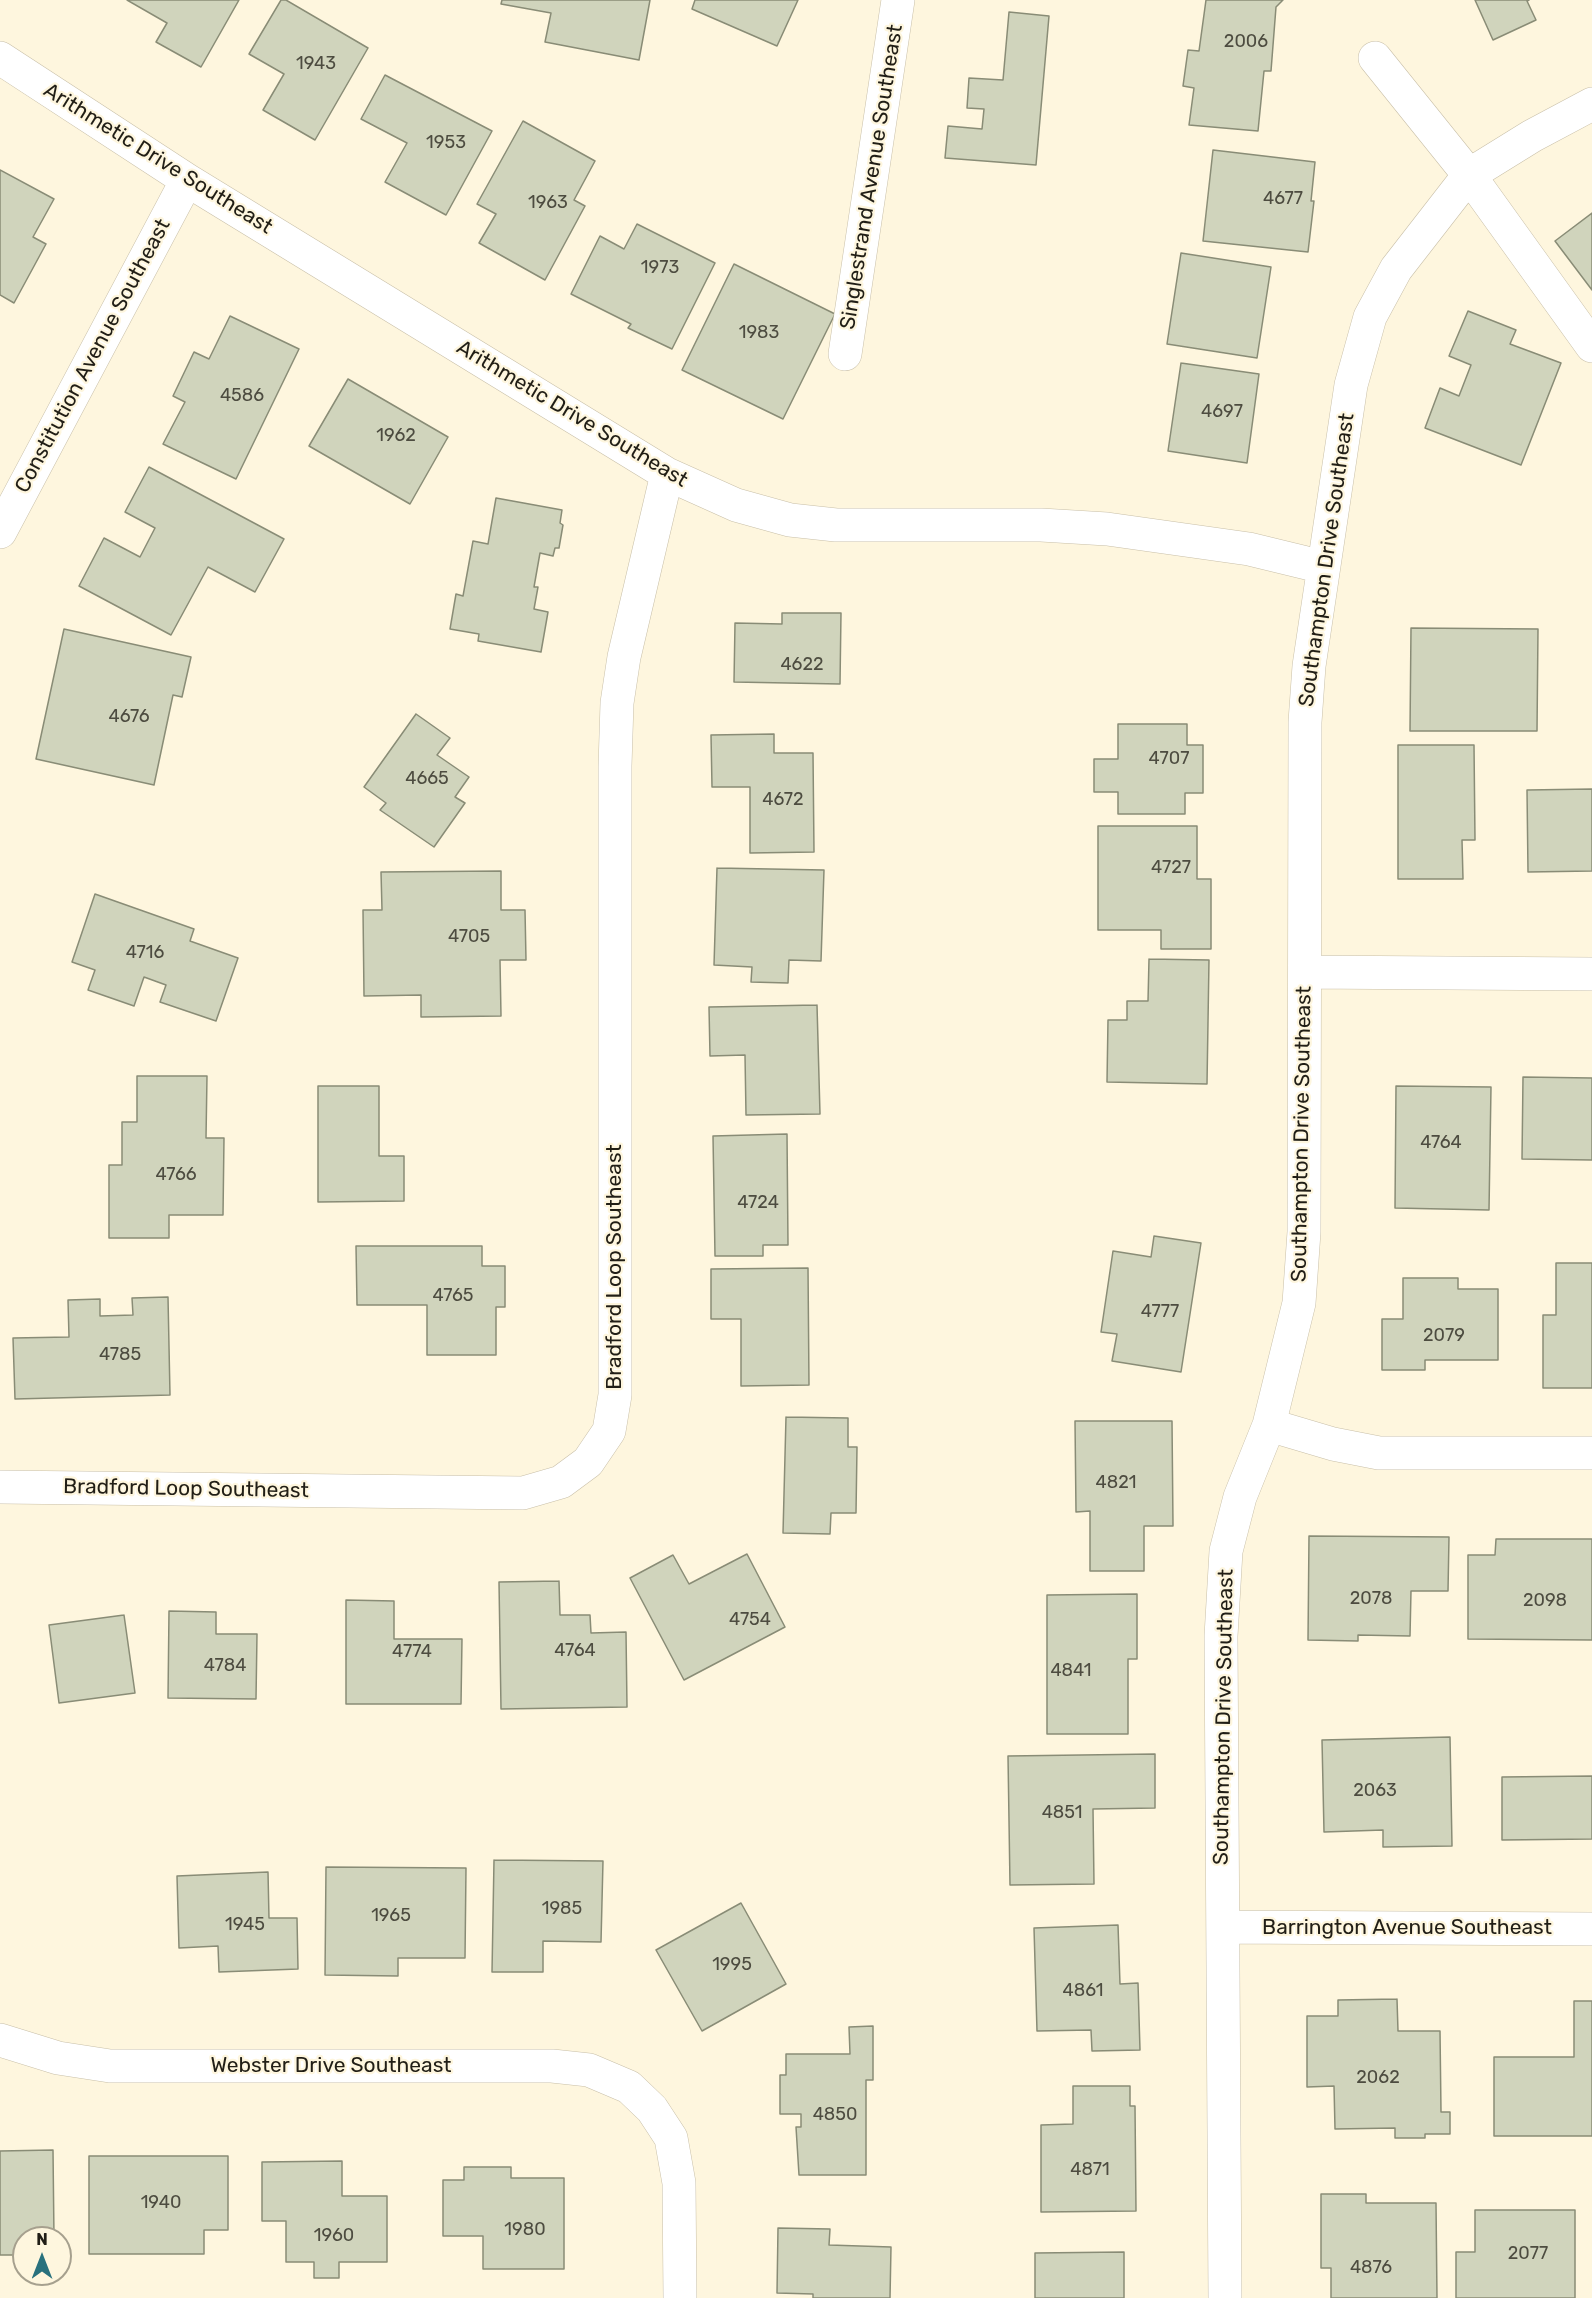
<!DOCTYPE html>
<html>
<head>
<meta charset="utf-8">
<style>
	body { margin:0 }
	#map { position:relative; width:1592px; height:2298px; overflow:hidden; background:#fef6de; font-family:Rubik,sans-serif }
	canvas { display:block }
	.north { position:absolute; left:12px; top:2226px; width:60px; height:60px; box-sizing:border-box; background:#fef6de; border:2px solid #a6a08e; border-radius:50%; rotate:0deg; font-size:16px; font-weight:700; line-height:24px; text-align:center; color:#211e16 }
	.north::after { content:''; display:block; margin:auto; width:21px; height:27px; background:#29717d; clip-path:polygon(50% 0,100% 100%,50% 72%,0 100%) }
</style>
</head>
<body>
<div id="map">
<canvas width="1592" height="2298"></canvas>
<div class="north">N</div>
</div>
<script>
const ctx = document.querySelector('canvas').getContext('2d');
ctx.lineJoin = 'round';
function paint(path, color) {
  ctx.fillStyle = color;
  ctx.fill(path, 'evenodd');
}
function toPath(rows) {
  const path = new Path2D();
  for (const r of rows) {
    path.moveTo(r[0], r[1]);
    for (let i = 2; i < r.length; i += 2) path.lineTo(r[i], r[i + 1]);
  }
  return path;
}
function trace(path, color, width, dash) {
  ctx.strokeStyle = color;
  ctx.lineWidth = width;
  ctx.lineCap = dash ? 'butt' : 'round';
  ctx.setLineDash(dash || []);
  ctx.stroke(path);
}
function label(font, color, halo, rows, align = 'center') {
  ctx.font = font + ' Rubik,sans-serif';
  ctx.lineWidth = 4.5;
  ctx.setLineDash([]);
  ctx.textBaseline = 'middle';
  ctx.strokeStyle = halo;
  ctx.fillStyle = color;
  for (const [text, x, y, turn = 0] of rows) {
    ctx.save();
    ctx.translate(x, y);
    ctx.rotate((+turn || 0) * Math.PI / 180);
    ctx.textAlign = isNaN(turn) ? turn : align;
    if (halo) ctx.strokeText(text, 0, 0);
    ctx.fillText(text, 0, 0);
    ctx.restore();
  }
}
const building = toPath([
	[127,0,239,0,201,67,156,42,167,23,127,0],
	[281,0,286,0,368,48,315,140,263,110,284,74,249,54,281,0],
	[502,0,650,0,639,60,545,42,551,13,501,4,502,0],
	[695,0,798,0,777,46,692,9,695,0],
	[1206,0,1283,0,1276,7,1271,71,1264,71,1258,131,1189,125,1194,88,1183,86,1188,50,1199,51,1206,0],
	[1475,0,1529,0,1527,1,1536,20,1493,40,1475,0],
	[1009,12,1049,16,1036,165,945,158,948,126,982,129,984,109,967,108,969,78,1003,80,1009,12],
	[385,75,492,131,446,215,385,182,407,143,361,119,385,75],
	[523,121,595,161,574,200,585,206,545,280,479,243,496,214,477,204,523,121],
	[1213,150,1315,162,1311,201,1314,201,1308,252,1203,241,1213,150],
	[0,170,54,199,33,237,46,244,14,303,0,295,0,170],
	[1592,213,1592,290,1555,241,1592,213],
	[637,224,715,263,672,349,628,328,631,324,571,294,600,236,624,249,637,224],
	[1181,253,1271,267,1257,358,1167,344,1181,253],
	[734,264,835,314,783,419,682,370,734,264],
	[1468,311,1516,330,1510,344,1561,363,1521,465,1425,428,1440,388,1459,396,1471,365,1449,356,1468,311],
	[230,316,299,349,236,479,163,444,185,402,173,396,194,352,209,359,230,316],
	[1181,363,1259,374,1247,463,1168,451,1181,363],
	[348,379,448,437,410,504,309,446,348,379],
	[149,467,284,539,255,592,208,567,171,635,79,586,104,538,140,557,155,528,125,512,149,467],
	[496,498,562,510,560,523,563,525,559,548,555,548,553,556,540,553,534,587,538,587,534,609,548,612,541,652,478,641,479,634,450,629,456,594,463,596,473,541,488,544,496,498],
	[782,613,841,613,840,684,734,682,735,623,782,624,782,613],
	[1411,628,1538,629,1537,731,1410,731,1411,628],
	[64,629,191,657,182,697,173,695,154,785,36,759,64,629],
	[416,714,450,738,437,755,469,777,455,797,465,803,434,847,380,810,386,803,364,787,416,714],
	[1118,724,1187,724,1187,745,1203,745,1203,793,1185,793,1185,814,1118,814,1118,792,1094,792,1094,759,1118,759,1118,724],
	[774,734,774,753,813,753,814,852,750,853,750,787,712,787,711,735,774,734],
	[1398,745,1474,745,1475,840,1462,840,1463,879,1398,879,1398,745],
	[1592,789,1592,871,1528,872,1527,790,1592,789],
	[1098,826,1197,826,1197,879,1211,879,1211,949,1161,949,1161,930,1098,930,1098,826],
	[717,868,824,870,821,961,789,960,788,983,751,982,752,967,714,965,717,868],
	[501,871,501,910,525,910,526,960,500,960,501,1016,421,1017,421,995,364,996,363,910,382,910,381,872,501,871],
	[95,894,194,929,190,941,238,958,216,1021,160,1002,166,985,144,977,134,1006,88,990,95,970,72,962,95,894],
	[1149,959,1209,960,1207,1084,1107,1082,1108,1020,1127,1020,1127,1001,1148,1001,1149,959],
	[817,1005,820,1114,746,1115,745,1055,710,1056,709,1007,817,1005],
	[137,1076,207,1076,206,1138,224,1138,223,1215,169,1215,169,1238,109,1238,109,1165,122,1165,122,1122,137,1122,137,1076],
	[1523,1077,1592,1078,1592,1160,1522,1159,1523,1077],
	[318,1086,379,1086,379,1156,404,1156,404,1201,318,1202,318,1086],
	[1396,1086,1491,1087,1489,1210,1395,1208,1396,1086],
	[787,1134,788,1245,763,1245,763,1256,715,1256,713,1136,787,1134],
	[1154,1236,1201,1243,1181,1372,1112,1361,1117,1334,1101,1332,1113,1251,1151,1257,1154,1236],
	[356,1246,482,1246,482,1266,505,1266,505,1307,496,1307,496,1355,427,1355,427,1305,357,1305,356,1246],
	[1556,1263,1592,1263,1592,1388,1543,1388,1543,1315,1556,1315,1556,1263],
	[808,1268,809,1385,741,1386,741,1319,711,1319,711,1269,808,1268],
	[1403,1278,1458,1278,1458,1289,1498,1289,1498,1360,1425,1360,1425,1370,1382,1370,1382,1319,1403,1319,1403,1278],
	[168,1297,170,1395,15,1399,13,1338,69,1337,68,1300,100,1299,100,1316,133,1315,132,1298,168,1297],
	[786,1417,848,1418,848,1447,857,1447,856,1513,831,1513,830,1534,783,1533,786,1417],
	[1075,1421,1172,1421,1173,1526,1144,1526,1144,1571,1090,1571,1090,1511,1076,1512,1075,1421],
	[1309,1536,1449,1537,1448,1591,1411,1591,1410,1636,1358,1635,1358,1641,1308,1640,1309,1536],
	[1496,1539,1592,1539,1592,1640,1468,1639,1468,1555,1495,1555,1496,1539],
	[747,1554,785,1627,684,1680,630,1578,673,1555,689,1584,747,1554],
	[559,1581,560,1615,590,1615,591,1633,626,1632,627,1707,501,1709,499,1582,559,1581],
	[1137,1594,1137,1659,1128,1659,1128,1734,1047,1734,1047,1595,1137,1594],
	[346,1600,394,1601,394,1639,462,1639,461,1704,346,1704,346,1600],
	[169,1611,216,1612,216,1634,257,1634,256,1699,168,1698,169,1611],
	[124,1615,135,1693,59,1703,49,1625,124,1615],
	[1450,1737,1452,1846,1383,1847,1383,1830,1324,1832,1322,1740,1450,1737],
	[1155,1754,1155,1808,1093,1809,1094,1884,1010,1885,1008,1756,1155,1754],
	[1592,1776,1592,1839,1502,1840,1502,1777,1592,1776],
	[494,1860,603,1861,601,1942,543,1941,543,1972,492,1972,494,1860],
	[326,1867,466,1868,465,1958,398,1958,398,1976,325,1975,326,1867],
	[268,1872,269,1918,297,1918,298,1969,219,1972,218,1946,179,1948,177,1876,268,1872],
	[741,1903,786,1984,702,2031,656,1950,741,1903],
	[1118,1925,1120,1984,1138,1983,1140,2050,1092,2051,1091,2030,1037,2031,1034,1928,1118,1925],
	[1397,1999,1398,2031,1440,2031,1441,2112,1450,2112,1450,2134,1425,2134,1425,2138,1395,2138,1395,2128,1335,2129,1334,2086,1307,2087,1307,2016,1338,2016,1338,2000,1397,1999],
	[1574,2001,1592,2001,1592,2136,1494,2136,1494,2057,1574,2057,1574,2001],
	[873,2026,873,2080,866,2080,866,2175,799,2175,796,2127,801,2127,801,2114,780,2114,780,2075,786,2075,786,2054,850,2054,849,2027,873,2026],
	[1073,2086,1130,2086,1130,2106,1135,2106,1136,2211,1041,2212,1041,2125,1073,2124,1073,2086],
	[53,2150,54,2238,24,2238,24,2255,0,2255,0,2151,53,2150],
	[89,2156,228,2156,228,2230,204,2230,204,2254,89,2254,89,2156],
	[342,2161,342,2196,387,2196,387,2262,339,2262,339,2278,314,2278,314,2262,286,2262,286,2221,262,2221,262,2162,342,2161],
	[464,2167,511,2167,511,2178,564,2178,564,2269,483,2269,483,2236,443,2236,443,2180,464,2180,464,2167],
	[1321,2194,1366,2194,1366,2203,1436,2203,1437,2298,1331,2298,1331,2268,1321,2268,1321,2194],
	[1475,2210,1575,2210,1575,2298,1456,2298,1456,2252,1475,2252,1475,2210],
	[778,2228,830,2229,829,2245,891,2247,890,2298,813,2298,813,2294,777,2293,778,2228],
	[1124,2252,1124,2298,1035,2298,1035,2253,1124,2252]
]);
paint(building, '#d0d4bc');
trace(building, '#898c76', 1.5);
const minor = toPath([
	[0,58,187,180,667,474,736,505,790,520,836,525,1041,525,1107,529,1249,549,1323,567],
	[1375,58,1469,175,1592,346],
	[845,354,898,0],
	[0,532,187,180],
	[1305,972,1592,974],
	[1269,1425,1333,1444,1379,1453,1592,1453],
	[0,1487,523,1493,561,1482,588,1462,609,1431,615,1395,615,766,617,703,624,657,667,474],
	[1223,1927,1592,1929],
	[0,2040,58,2058,110,2066,552,2066,589,2070,629,2087,652,2109,671,2138,679,2183,680,2298],
	[1225,2298,1221,1636,1226,1551,1240,1497,1269,1425,1299,1303,1304,1232,1305,722,1309,666,1351,385,1370,317,1396,269,1469,175,1532,136,1592,104]
]);
trace(minor, '#c8bfa8', 34);
trace(minor, '#fff', 33);
label('18px', '#4d4c40', null, [
	["2006",1246,42],
	["1943",316,64],
	["1953",446,143],
	["4677",1283,199],
	["1963",548,203],
	["1973",660,268],
	["1983",759,333],
	["4586",242,396],
	["4697",1222,412],
	["1962",396,436],
	["4622",802,665],
	["4676",129,717],
	["4707",1169,759],
	["4665",427,779],
	["4672",783,800],
	["4727",1171,868],
	["4705",469,937],
	["4716",145,953],
	["4764",1441,1143],
	["4766",176,1175],
	["4724",758,1203],
	["4765",453,1296],
	["4777",1160,1312],
	["2079",1444,1336],
	["4785",120,1355],
	["4821",1116,1483],
	["2078",1371,1599],
	["2098",1545,1601],
	["4754",750,1620],
	["4764",575,1651],
	["4774",412,1652],
	["4784",225,1666],
	["4841",1071,1671],
	["2063",1375,1791],
	["4851",1062,1813],
	["1985",562,1909],
	["1965",391,1916],
	["1945",245,1925],
	["1995",732,1965],
	["4861",1083,1991],
	["2062",1378,2078],
	["4850",835,2115],
	["4871",1090,2170],
	["1940",161,2203],
	["1980",525,2230],
	["1960",334,2236],
	["2077",1528,2254],
	["4876",1371,2268]
]);
label('21px', '#211e16', '#fef6de', [
	["Arithmetic Drive Southeast",158,159,32],
	["Singlestrand Avenue Southeast",872,177,-81],
	["Constitution Avenue Southeast",93,356,-62],
	["Arithmetic Drive Southeast",572,414,31],
	["Southampton Drive Southeast",1327,560,-82],
	["Southampton Drive Southeast",1302,1134,-89],
	["Bradford Loop Southeast",615,1267,-90],
	["Bradford Loop Southeast",186,1489,1],
	["Southampton Drive Southeast",1224,1717,-89],
	["Barrington Avenue Southeast",1407,1928],
	["Webster Drive Southeast",331,2066]
]);
</script>
</body>
</html>
